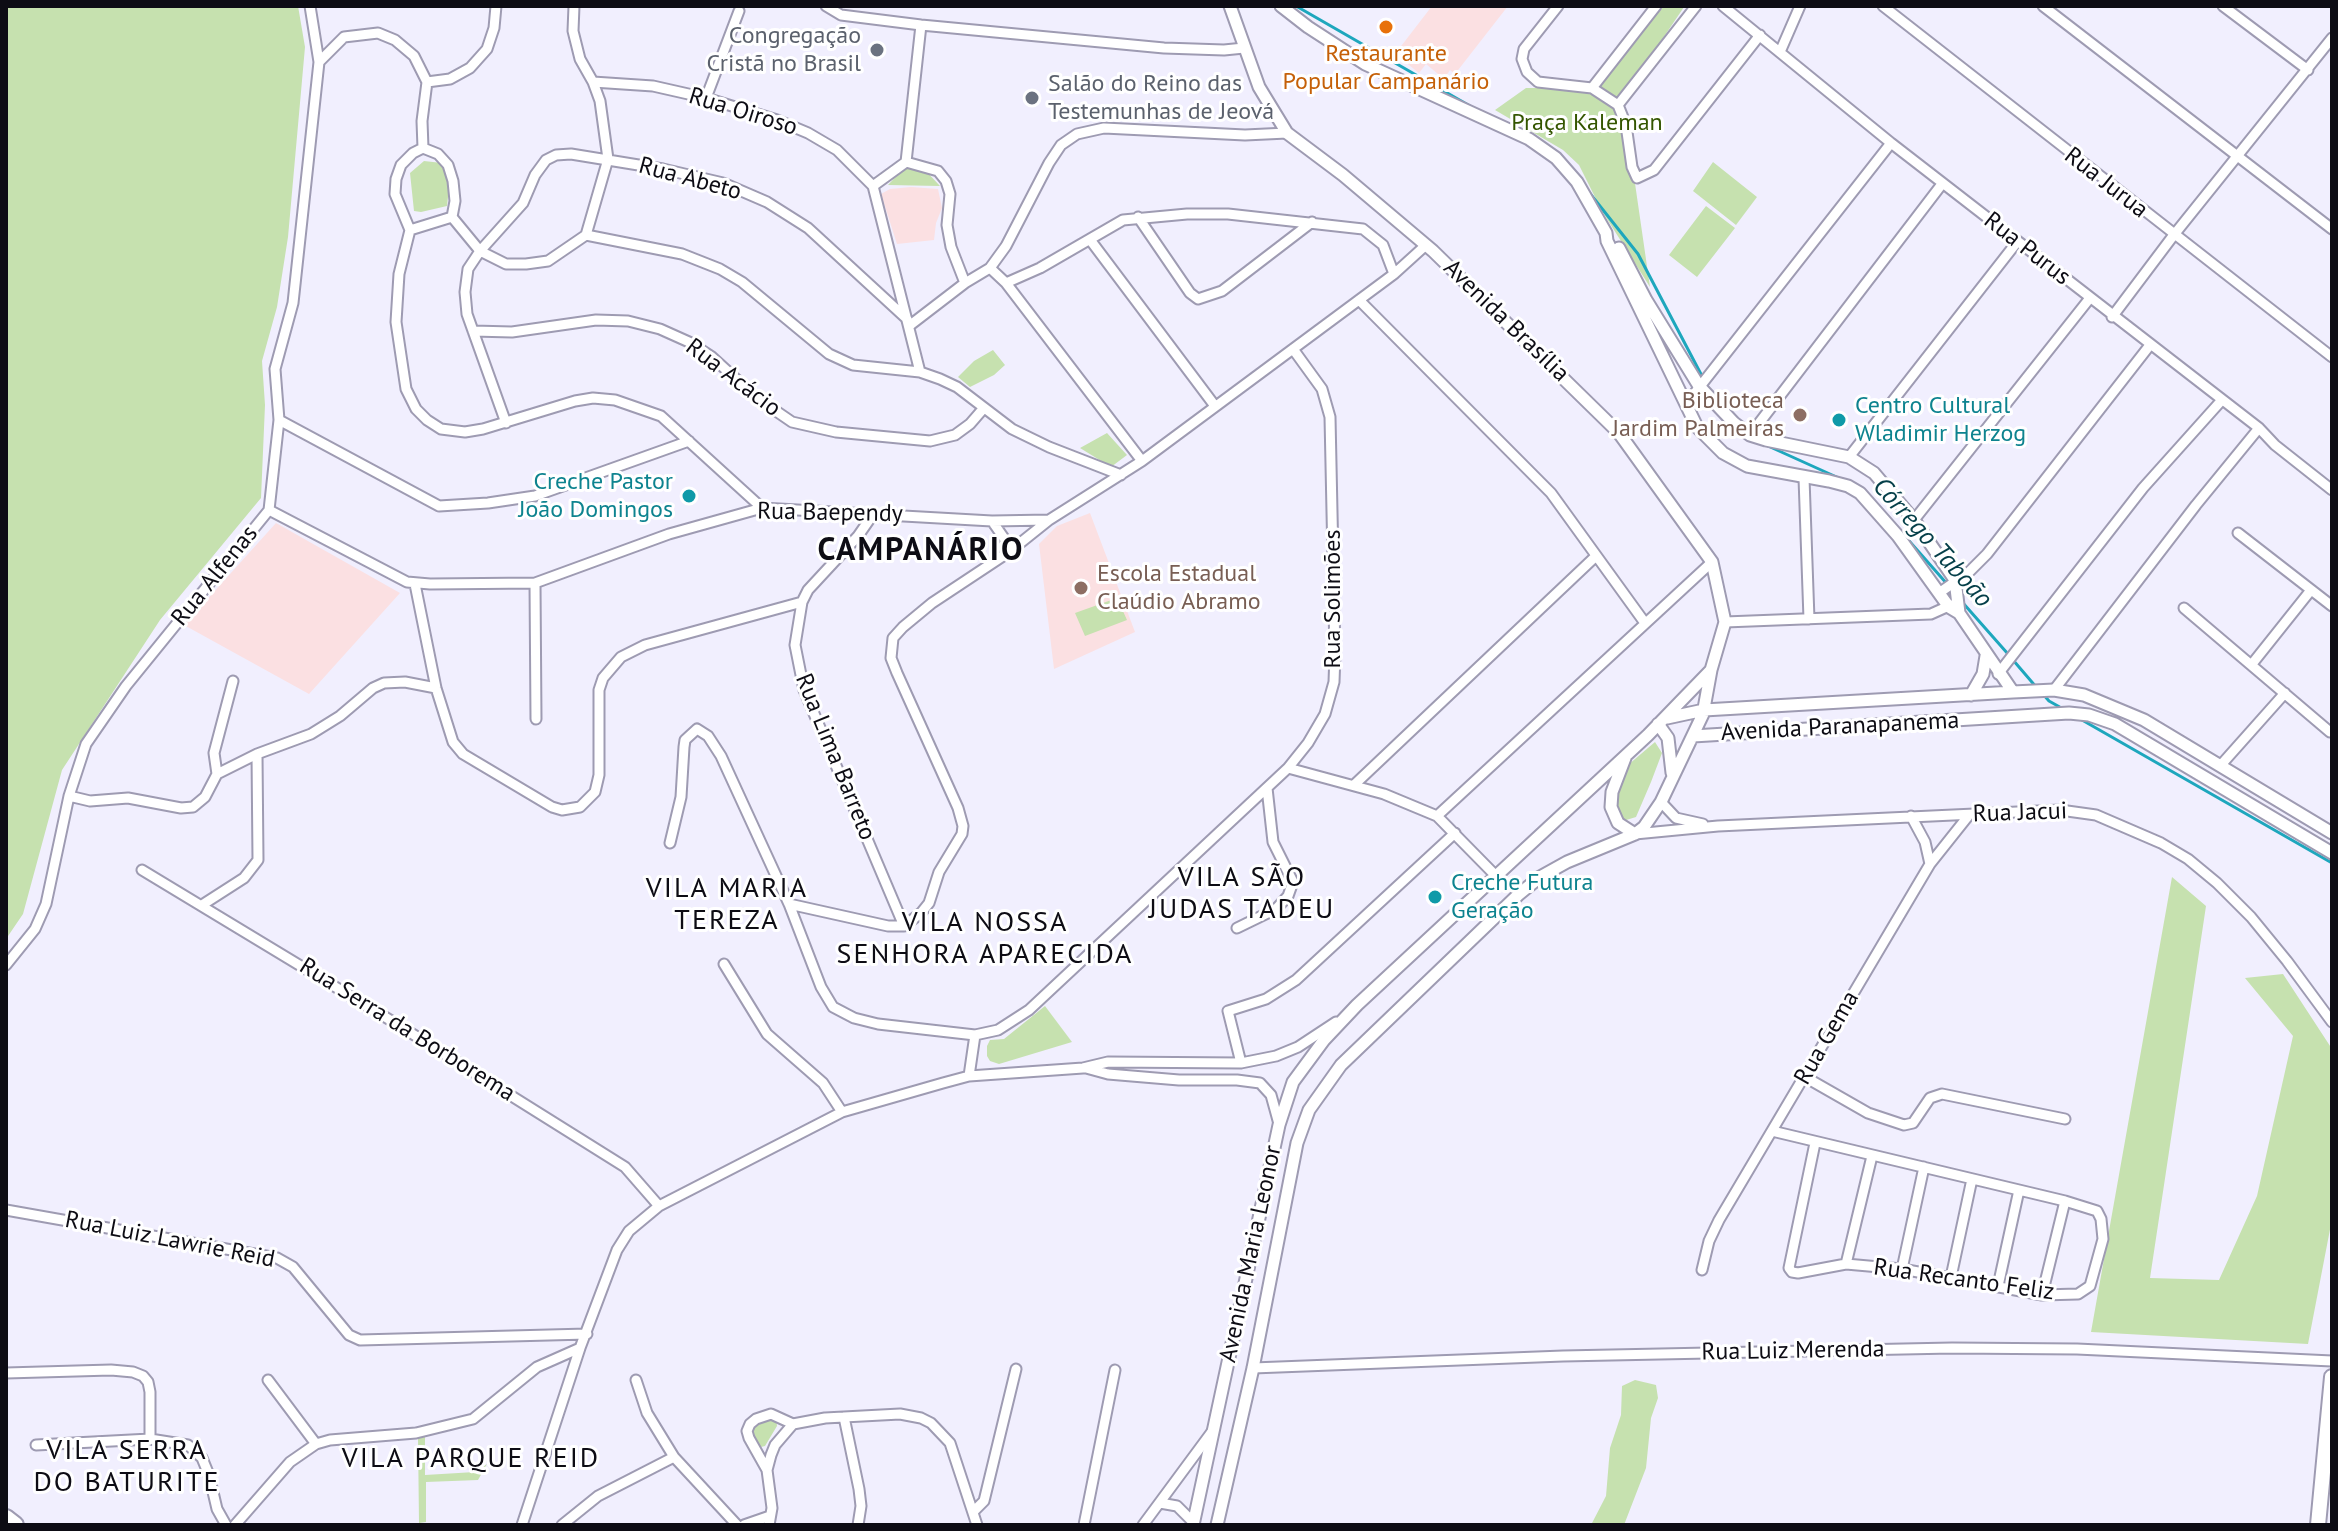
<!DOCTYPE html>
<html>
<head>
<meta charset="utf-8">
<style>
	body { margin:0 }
	#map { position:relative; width:2338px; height:1531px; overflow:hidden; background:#f1effe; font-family:"PT Sans",sans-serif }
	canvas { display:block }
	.frame { position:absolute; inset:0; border:8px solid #0d0c14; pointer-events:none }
</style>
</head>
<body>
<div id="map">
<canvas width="2338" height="1531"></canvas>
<div class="frame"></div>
</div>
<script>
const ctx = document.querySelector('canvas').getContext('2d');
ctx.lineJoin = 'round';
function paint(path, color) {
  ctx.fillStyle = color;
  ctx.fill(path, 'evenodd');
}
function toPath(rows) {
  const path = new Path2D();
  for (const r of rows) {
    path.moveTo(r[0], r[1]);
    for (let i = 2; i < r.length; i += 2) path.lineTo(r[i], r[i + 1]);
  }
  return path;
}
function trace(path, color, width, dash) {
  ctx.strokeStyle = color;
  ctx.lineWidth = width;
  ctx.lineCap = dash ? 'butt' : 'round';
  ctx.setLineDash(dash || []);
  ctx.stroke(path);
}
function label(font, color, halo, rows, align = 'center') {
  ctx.font = font + ' "PT Sans",sans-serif';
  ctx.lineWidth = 6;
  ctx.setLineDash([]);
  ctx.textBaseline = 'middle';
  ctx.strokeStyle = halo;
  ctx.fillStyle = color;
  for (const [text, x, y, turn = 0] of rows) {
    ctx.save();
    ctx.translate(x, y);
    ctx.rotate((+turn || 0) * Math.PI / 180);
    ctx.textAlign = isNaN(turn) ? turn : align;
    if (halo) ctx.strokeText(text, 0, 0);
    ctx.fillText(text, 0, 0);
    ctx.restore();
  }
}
paint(toPath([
	[1432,6,1508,6,1455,74,1450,70,1444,79,1426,64,1419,73,1395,54],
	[911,187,938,189,942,208,936,223,934,240,897,244,881,194,890,189],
	[1090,513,1135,632,1054,669,1039,544,1057,526],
	[276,523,400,593,309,694,184,625]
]), '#fbe0e2');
paint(toPath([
	[6,6,298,6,305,47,288,237,277,307,262,361,265,405,261,498,160,620,62,770,23,914,6,939],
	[1664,6,1684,7,1618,105,1628,135,1650,287,1602,211,1579,165,1563,150,1495,110,1526,88,1592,88],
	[424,161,442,163,449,188,447,206,421,212,414,211,410,173],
	[1713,162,1757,197,1736,225,1693,191],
	[906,166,926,171,940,186,888,185],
	[1706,206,1735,228,1697,277,1669,255],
	[993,350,1005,365,994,375,970,387,958,377,974,361],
	[1107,433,1127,455,1111,467,1080,448],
	[1117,598,1127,620,1085,636,1075,613],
	[1655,742,1662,753,1651,782,1636,817,1623,821,1617,812,1616,790,1628,765],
	[2172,877,2206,906,2150,1278,2219,1280,2257,1196,2293,1036,2245,978,2283,974,2332,1049,2332,1219,2308,1344,2091,1332],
	[1045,1006,1072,1042,999,1064,990,1061,987,1056,987,1046,990,1040,1004,1039],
	[1635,1380,1656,1385,1658,1398,1651,1418,1646,1468,1624,1525,1591,1525,1606,1496,1610,1448,1621,1415,1622,1386],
	[776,1418,777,1426,765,1446,757,1448,751,1432,756,1421],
	[425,1436,425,1475,475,1472,487,1464,478,1480,426,1482,426,1522,419,1523,418,1438]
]), '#c6e1af');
trace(toPath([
	[1296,6,1470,106],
	[1588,191,1638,254,1703,378],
	[1725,420,1728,427,1736,431],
	[1768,446,1841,479],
	[1903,534,1948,585],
	[1963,603,2008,654],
	[2013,660,2037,688],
	[2042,693,2049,701,2065,710],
	[2082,720,2332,863]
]), '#1ea7bd', 3);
const minor = toPath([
	[826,6,841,15,921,25,1164,48,1224,50,1244,48],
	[1558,6,1524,49,1522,59,1527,72,1538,82,1592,88,1618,105,1626,125,1632,167,1637,178,1654,170,1760,35],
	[1723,6,1891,143,2259,428,2275,445,2332,490],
	[1883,6,2332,357],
	[2043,6,2332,229],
	[2223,6,2308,70],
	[1780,52,1800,6],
	[319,62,344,37,378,33,395,40,414,56,427,82,422,121,423,148],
	[427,82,450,79,470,68,487,49,494,28,496,6],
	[593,82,653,86,706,98,777,120,808,133,837,150,873,186,920,372],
	[1592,88,1656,6],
	[706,98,739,11],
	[1618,105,1696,6],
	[423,148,438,154,448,165,453,181,455,201,452,217,410,230,395,194,396,179,401,165,413,153,423,148],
	[906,162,921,25],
	[873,186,906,162,938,171,946,181,950,194,947,225,951,247,965,283],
	[452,217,480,251,506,264,526,264,548,261,586,235,608,159,600,101,593,82,580,59,573,31,574,6],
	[1138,217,1190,293,1198,299,1222,291,1312,222],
	[410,230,399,274,396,322,406,389,416,409,427,420,441,429,465,432,483,429,575,401,593,398,615,400,661,416,762,508],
	[586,235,682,254,720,269,742,282,829,354,853,365,920,372,940,379,957,387,1012,429,1049,447,1121,475],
	[1091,241,1215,406],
	[990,268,1006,283,1142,461],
	[1006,283,1040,268,1123,220,1187,214,1228,214,1363,229,1383,245,1394,274],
	[1359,300,1551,493,1645,623],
	[2112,317,2173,236,2332,38],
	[909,326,965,283,990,268,1006,246,1049,163,1061,145,1077,134,1104,128,1245,135,1287,133],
	[473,331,512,332,596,320,628,321,660,329,689,342,712,357,757,398,792,422,836,432,930,441,955,435,970,424,983,409],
	[1687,403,1891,143],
	[279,420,439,506,488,503,535,496,689,441],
	[506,423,467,314,465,292,468,269,480,251,523,203,535,175,546,160,556,155,571,154,663,169,723,183,767,202,808,228,907,319],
	[1750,435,1942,184],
	[1849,457,2017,242],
	[1804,478,1809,619],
	[269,510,407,582,430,584,535,583,669,534,762,508,992,521,1049,520,1142,461,1394,274,1426,245],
	[874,513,858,536,808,590,802,602,795,645,804,690,904,926],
	[1914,520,2090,298],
	[992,521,1006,541,1009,552],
	[2238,533,2332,606],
	[535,583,536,719],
	[415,584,436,688,453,742,463,754,552,807,562,810,580,807,595,792,599,775,599,690,603,678,621,657,645,645,802,602],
	[1939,593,1969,572,1987,554,2150,345],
	[2184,608,2330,732],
	[1725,622,1931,614,1951,605],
	[2252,664,2311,590],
	[1998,674,2143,488,2221,401],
	[2054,690,2196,505,2259,428],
	[2220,766,2285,693],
	[1288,768,1384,794,1437,816,1496,876],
	[217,774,214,753,233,681],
	[1354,785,1596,556],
	[69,796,90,801,128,798,181,808,193,807,205,797,217,774,257,754,311,734,340,716,373,688,384,683,405,682,436,688],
	[1661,802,1676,818,1703,824],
	[1437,816,1712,562],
	[1911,816,1925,842,1930,864],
	[1635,834,1718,826,2060,810,2096,815,2161,843,2188,859,2217,883,2251,917,2287,961,2332,1022],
	[670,843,681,797,684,747,685,740,697,729,708,736,721,756,789,904,821,987,833,1007,854,1018,878,1024,975,1035,998,1030,1029,1010,1288,768,1308,743,1325,714,1334,682,1335,654,1330,417,1322,389,1293,349],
	[142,870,395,1023,625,1167,659,1206],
	[789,904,888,926,904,926,921,913,929,903,939,872,962,834,963,826,958,808,897,673,891,658,893,638,903,627,932,603,1009,552,1049,520],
	[202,905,244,878,258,860,257,754],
	[1237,928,1276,909,1288,896,1293,882,1273,842,1267,788],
	[724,964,767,1034,823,1083,842,1112],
	[6,965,35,929,46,904,69,796,86,744,126,686,269,510,279,420,275,369,293,303,319,62,310,6],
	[1241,1063,1228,1011,1266,999,1296,980,1455,833],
	[1086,1068,1108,1074,1179,1080,1237,1080,1260,1083,1271,1095,1279,1124],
	[969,1076,975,1035],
	[1805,1077,1868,1113,1904,1125,1913,1123,1930,1098,1942,1094,2065,1119],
	[1772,1131,2065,1201,2097,1211,2101,1219,2103,1239,2090,1286,2078,1294,2042,1295,1902,1269,1846,1264,1798,1273,1792,1272,1789,1268,1815,1143],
	[6,1210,277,1258,293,1267,349,1335,360,1340,587,1334],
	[1846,1264,1872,1156],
	[1902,1269,1924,1167],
	[1702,1270,1709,1241,1719,1220,1930,864,1969,815],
	[1951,1277,1972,1179],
	[1998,1286,2019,1190],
	[2042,1295,2065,1201],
	[1253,1368,1563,1356,1952,1348,2077,1349,2332,1361],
	[6,1373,111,1370,133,1372,143,1376,148,1382,150,1392,150,1439],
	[268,1380,316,1444],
	[636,1380,647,1413,674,1457,737,1525],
	[844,1417,859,1489,861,1506,858,1525],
	[36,1445,150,1439,188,1445,202,1458,209,1475,217,1509,226,1525],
	[767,1470,749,1438,747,1431,750,1424,756,1419,771,1414,793,1424],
	[1160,1503,1177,1506,1193,1522],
	[973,1512,984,1501,1016,1369],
	[235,1525,290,1462,316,1444,330,1440,416,1433,473,1419,537,1367,580,1348],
	[522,1525,580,1348,617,1250,629,1231,659,1206,842,1112,943,1083,969,1076,1083,1068,1108,1062,1241,1063,1276,1056,1298,1047,1336,1022],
	[562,1525,598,1496,674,1457],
	[744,1525,770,1516],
	[769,1525,772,1508,767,1470,771,1455,775,1445,793,1424,825,1418,900,1414,921,1418,931,1423,950,1443,977,1525],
	[1084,1525,1115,1370],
	[1143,1525,1211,1433]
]);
const tertiary = toPath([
	[1281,6,1308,27,1365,64,1529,139,1556,158,1577,182,1606,233,1607,241,1697,427,1723,453,1747,466,1829,481,1848,486,1860,493,1898,536,1949,607,1959,613,2013,692],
	[1619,248,1646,300,1699,386,1734,423,1750,435,1766,440,1849,457,1874,473,1914,520,1955,580,1959,613],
	[1971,695,1983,674,1986,656],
	[1667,718,1704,710,2013,692,2054,690,2084,695,2144,720,2332,833],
	[1658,724,1668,738,1672,773],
	[1693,736,2069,713,2089,715,2115,724,2332,853],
	[1625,758,1612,792,1611,807,1618,823,1635,834],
	[1193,1525,1279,1125,1293,1082,1324,1040,1357,1005,1648,735,1711,670],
	[1217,1525,1253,1368,1297,1143,1309,1110,1341,1065,1518,895,1540,877,1567,862,1635,834,1644,827,1661,802,1703,714,1711,670,1725,622,1712,562,1619,433,1433,251,1343,175,1287,133,1259,87,1230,6]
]);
const primary = toPath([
	[2318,1525,2332,1377]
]);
const motorway = toPath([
	[6,1518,15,1525]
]);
trace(minor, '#9e9bb2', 13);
trace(tertiary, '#9e9bb2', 15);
trace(primary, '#9e9bb2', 18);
trace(motorway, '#9e9bb2', 20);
trace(minor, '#fff', 9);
trace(tertiary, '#fff', 11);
trace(primary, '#fff', 14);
trace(motorway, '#fff', 16);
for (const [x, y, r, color] of [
	[1386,27,8,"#e8710a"],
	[877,50,8,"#6b7280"],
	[1032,98,8,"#6b7280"],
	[1800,415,8,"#8d6e63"],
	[1839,420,8,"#0f9aa8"],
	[689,496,8,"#0f9aa8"],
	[1081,588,8,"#8d6e63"],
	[1435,897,8,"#0f9aa8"]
]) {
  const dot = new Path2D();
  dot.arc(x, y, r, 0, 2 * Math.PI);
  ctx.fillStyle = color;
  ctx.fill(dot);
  trace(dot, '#fff', 3);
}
label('24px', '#5b616d', '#fff', [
	["Congregação",861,36],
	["Cristã no Brasil",861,64],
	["Salão do Reino das",1048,84,"left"],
	["Testemunhas de Jeová",1048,112,"left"]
], 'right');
label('24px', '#c56008', '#fff', [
	["Restaurante",1386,54],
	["Popular Campanário",1386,82]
]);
label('24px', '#0d0c14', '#fff', [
	["Rua Oiroso",743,112,17],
	["Rua Abeto",690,179,15],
	["Rua Jurua",2106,183,38],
	["Rua Purus",2027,249,38],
	["Avenida Brasília",1506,321,44],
	["Rua Acácio",733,378,37],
	["Rua Baependy",830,513,1],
	["Rua Alfenas",215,576,-51],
	["Rua Solimões",1333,599,-90],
	["Avenida Paranapanema",1840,727,-3],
	["Rua Lima Barreto",835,757,68],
	["Rua Jacui",2020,813,-2],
	["Rua Serra da Borborema",407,1030,32],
	["Rua Gema",1827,1038,-60],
	["Rua Luiz Lawrie Reid",170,1240,11],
	["Avenida Maria Leonor",1251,1254,-78],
	["Rua Recanto Feliz",1964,1280,8],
	["Rua Luiz Merenda",1793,1351,-1]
]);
label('24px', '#345600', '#fff', [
	["Praça Kaleman",1587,123]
]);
label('24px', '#785e54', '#fff', [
	["Biblioteca",1784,401],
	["Jardim Palmeiras",1784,429],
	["Escola Estadual",1097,574,"left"],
	["Claúdio Abramo",1097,602,"left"]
], 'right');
label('24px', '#0d838f', '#fff', [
	["Centro Cultural",1855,406],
	["Wladimir Herzog",1855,434],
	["Creche Pastor",673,482,"right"],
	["João Domingos",673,510,"right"],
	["Creche Futura",1451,883],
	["Geração",1451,911]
], 'left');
label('italic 26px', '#053f49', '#fff', [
	["Córrego Taboão",1932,543,48]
]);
ctx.letterSpacing = '2px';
label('28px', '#0d0c14', '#fff', [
	["VILA SÃO",1242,878],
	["JUDAS TADEU",1242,910],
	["VILA MARIA",727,889],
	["TEREZA",727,921],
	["VILA NOSSA",985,923],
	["SENHORA APARECIDA",985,955],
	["VILA SERRA",127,1451],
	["DO BATURITE",127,1483],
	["VILA PARQUE REID",471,1459]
]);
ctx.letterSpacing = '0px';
ctx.letterSpacing = '2px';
label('bold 32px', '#0d0c14', '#fff', [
	["CAMPANÁRIO",921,551]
]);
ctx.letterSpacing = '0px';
</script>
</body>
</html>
